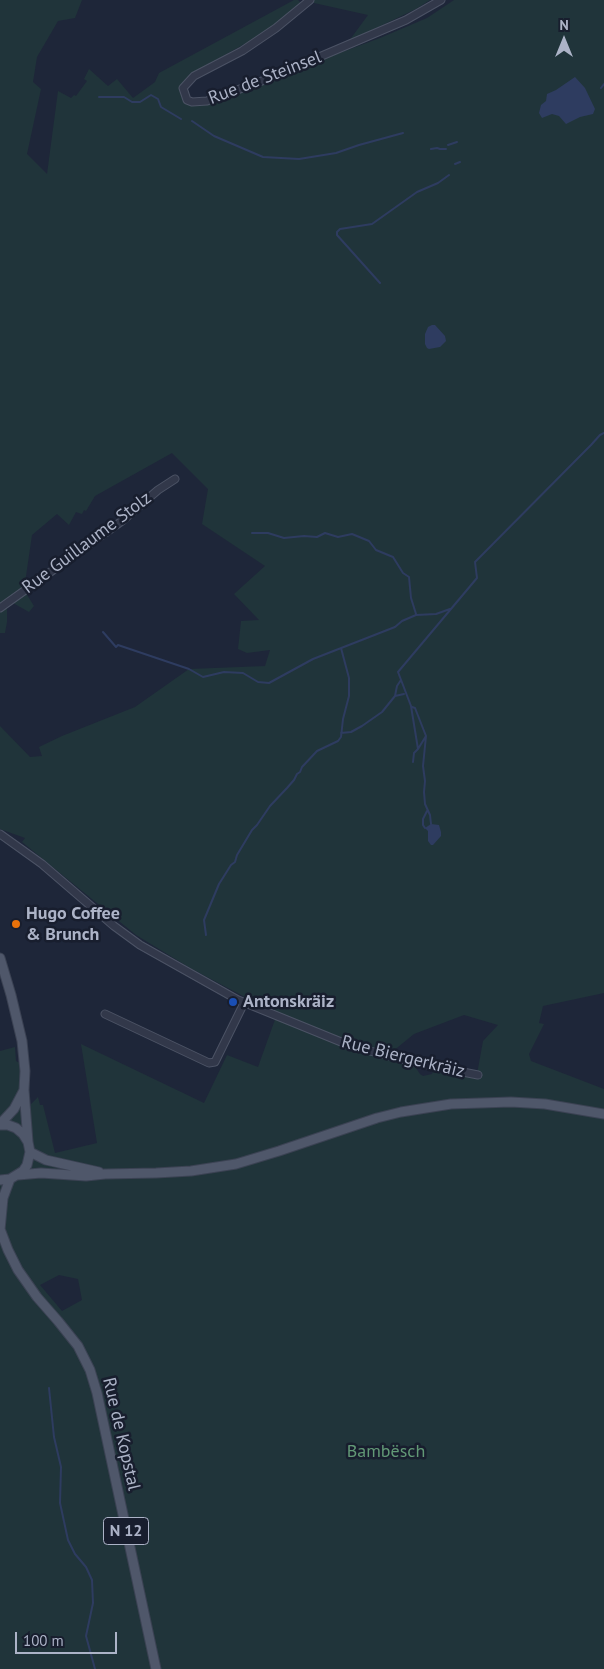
<!DOCTYPE html>
<html>
<head>
<meta charset="utf-8">
<style>
	body { margin:0 }
	#map { position:relative; width:604px; height:1669px; overflow:hidden; background:#1e2639; font-family:"PT Sans",sans-serif }
	canvas { display:block }
	.north { position:absolute; left:539px; top:15px; width:50px; height:50px; -webkit-text-stroke:4px #181e2e; paint-order:stroke; rotate:0deg; font-size:14px; font-weight:700; line-height:20px; text-align:center; color:#acb3c7 }
	.north::after { content:''; display:block; margin:auto; width:18px; height:22px; background:#acb3c7; clip-path:polygon(50% 0,100% 100%,50% 72%,0 100%) }
	.scale { position:absolute; left:15px; top:1632px; width:102px; height:22px; box-sizing:border-box; border:2px solid #acb3c7; border-top:0; padding-left:6px; font-size:15px; line-height:18px; white-space:nowrap; color:#acb3c7; -webkit-text-stroke:4px #181e2e; paint-order:stroke }
</style>
</head>
<body>
<div id="map">
<canvas width="604" height="1669"></canvas>
<div class="north">N</div>
<div class="scale">100 m</div>
</div>
<script>
const ctx = document.querySelector('canvas').getContext('2d');
ctx.lineJoin = 'round';
function paint(path, color) {
  ctx.fillStyle = color;
  ctx.fill(path, 'evenodd');
}
function toPath(rows) {
  const path = new Path2D();
  for (const r of rows) {
    path.moveTo(r[0], r[1]);
    for (let i = 2; i < r.length; i += 2) path.lineTo(r[i], r[i + 1]);
  }
  return path;
}
function trace(path, color, width, dash) {
  ctx.strokeStyle = color;
  ctx.lineWidth = width;
  ctx.lineCap = dash ? 'butt' : 'round';
  ctx.setLineDash(dash || []);
  ctx.stroke(path);
}
function label(font, color, halo, rows, align = 'center') {
  ctx.font = font + ' "PT Sans",sans-serif';
  ctx.lineWidth = 5;
  ctx.setLineDash([]);
  ctx.textBaseline = 'middle';
  ctx.strokeStyle = halo;
  ctx.fillStyle = color;
  for (const [text, x, y, turn = 0] of rows) {
    ctx.save();
    ctx.translate(x, y);
    ctx.rotate((+turn || 0) * Math.PI / 180);
    ctx.textAlign = isNaN(turn) ? turn : align;
    if (halo) ctx.strokeText(text, 0, 0);
    ctx.fillText(text, 0, 0);
    ctx.restore();
  }
}
paint(toPath([
	[0,0,82,0,75,18,58,21,37,57,33,82,41,89,27,154,47,174,58,91,71,98,74,95,76,96,87,81,84,79,89,69,108,86,117,79,133,98,155,82,159,73,294,0,298,0,301,3,268,31,203,67,184,81,180,90,183,101,199,105,380,38,427,18,454,0,604,0,604,993,543,1006,539,1023,544,1024,529,1054,531,1061,604,1089,604,1116,602,1119,604,1119,604,1669,0,1669,0,1051,15,1047,16,1061,25,1066,30,1117,31,1104,38,1097,40,1105,43,1105,55,1153,97,1143,81,1044,204,1103,227,1055,258,1067,277,1014,190,968,136,935,22,842,25,838,0,829,0,726,30,757,42,756,39,747,62,736,135,707,189,669,265,666,270,650,247,653,238,649,241,621,259,620,234,594,265,566,202,524,208,489,172,453,95,496,86,511,84,510,82,514,76,512,69,525,57,514,32,535,24,590,34,606,29,612,13,603,7,606,7,622,5,633,0,633],
	[464,1015,498,1025,483,1041,477,1074,435,1066,432,1074,423,1076,420,1074,412,1062,387,1056,414,1034],
	[59,1275,78,1279,82,1300,62,1311,40,1285],
	[313,0,430,0,416,9,349,41,368,15,314,3]
]), '#20343a');
paint(toPath([
	[575,77,585,88,595,109,593,114,580,117,566,124,559,116,552,114,542,118,539,113,541,105,546,101,547,94,556,90],
	[432,325,435,325,445,336,446,341,440,347,429,349,427,348,425,344,425,334,428,327],
	[431,824,439,825,441,832,441,836,433,845,431,845,428,841,428,831,425,828]
]), '#2e3c60');
trace(toPath([
	[601,88,604,84],
	[99,97,124,97,132,102,140,102,151,95,158,99,161,107,181,119],
	[192,121,214,136,263,157,299,159,336,153,359,145,403,133],
	[448,145,457,142],
	[431,149,437,148,440,149,446,149],
	[455,164,460,162],
	[380,283,337,235,337,232,340,229,372,224,417,192,438,183,449,175],
	[252,533,268,533,284,538,304,536,317,537,325,533,338,537,352,534,369,541,376,550,393,557,403,573,409,577,411,598,416,614],
	[103,632,116,647,118,645,189,669,203,677,224,672,243,673,258,682,269,683,313,659,395,627,402,621,416,615,436,614,450,609],
	[395,696,404,694],
	[412,707,415,708,426,736,423,766,425,781,424,792,425,804,430,815,431,824],
	[341,733,351,732,362,726,382,712,395,696,397,686,401,680],
	[418,749,426,736],
	[413,762,414,753,418,749,411,706,398,672,477,578,475,562,591,445,600,435,604,433],
	[425,828,423,825,423,819,427,811],
	[206,935,204,920,219,884,231,865,235,862,237,855,252,830,257,825,270,806,287,788,294,780,297,774,300,772,302,767,317,751,338,741,341,737,343,719,349,696,349,678,341,648],
	[49,1388,54,1437,61,1467,60,1503,68,1540,75,1554,86,1567,92,1580,93,1603,86,1636,95,1669]
]), '#2e3c60', 2);
const minor = toPath([
	[310,0,276,28,242,51,194,76,183,88,187,100,192,102,207,101,270,78,406,20,441,0],
	[0,608,122,521,158,490,175,479],
	[0,834,42,864,114,926,140,945,238,1000,351,1046,412,1062,478,1075],
	[105,1014,209,1063,215,1062,244,1003]
]);
const major = toPath([
	[0,958,11,995,22,1041,25,1071,24,1090,28,1142],
	[0,1124,14,1109,24,1090],
	[0,1125,8,1125,16,1128,23,1134,28,1142,30,1152,27,1165,23,1171,10,1179,0,1180],
	[30,1152,46,1160,99,1172],
	[18,1175,41,1173,86,1176,105,1174,156,1173,191,1171,236,1164,279,1151,377,1118,401,1112,451,1104,511,1102,545,1104,604,1114],
	[0,1229,8,1250,18,1270,37,1297,58,1321,78,1346,90,1370,97,1393,156,1669],
	[0,1230,3,1198,10,1179]
]);
trace(minor, '#4c5365', 9);
trace(major, '#3b4253', 11);
trace(minor, '#32384a', 7);
trace(major, '#4f576a', 9);
for (const [x, y, r, color] of [
	[16,924,5,"#e8710a"],
	[233,1002,5,"#1a4fb4"]
]) {
  const dot = new Path2D();
  dot.arc(x, y, r, 0, 2 * Math.PI);
  ctx.fillStyle = color;
  ctx.fill(dot);
  trace(dot, '#181e2e', 2);
}
for (const [x, y, w] of [
	[126,1531,45]
]) {
  const box = new Path2D();
  box.roundRect(x - w / 2, y - 13.5, w, 27, 4);
  ctx.fillStyle = '#181e2e';
  ctx.fill(box);
  trace(box, '#acb3c7', 1);
}
label('bold 16px', '#acb3c7', null, [
	["N 12",126,1531]
]);
label('18px', '#acb3c7', '#181e2e', [
	["Rue de Steinsel",265,78,-21],
	["Rue Guillaume Stolz",87,543,-37],
	["Rue Biergerkräiz",403,1057,14],
	["Rue de Kopstal",121,1434,77]
]);
label('bold 18px', '#acb3c7', '#181e2e', [
	["Hugo Coffee",26,914],
	["& Brunch",26,935],
	["Antonskräiz",243,1002]
], 'left');
label('18px', '#629976', '#181e2e', [
	["Bambësch",386,1452]
]);
</script>
</body>
</html>
